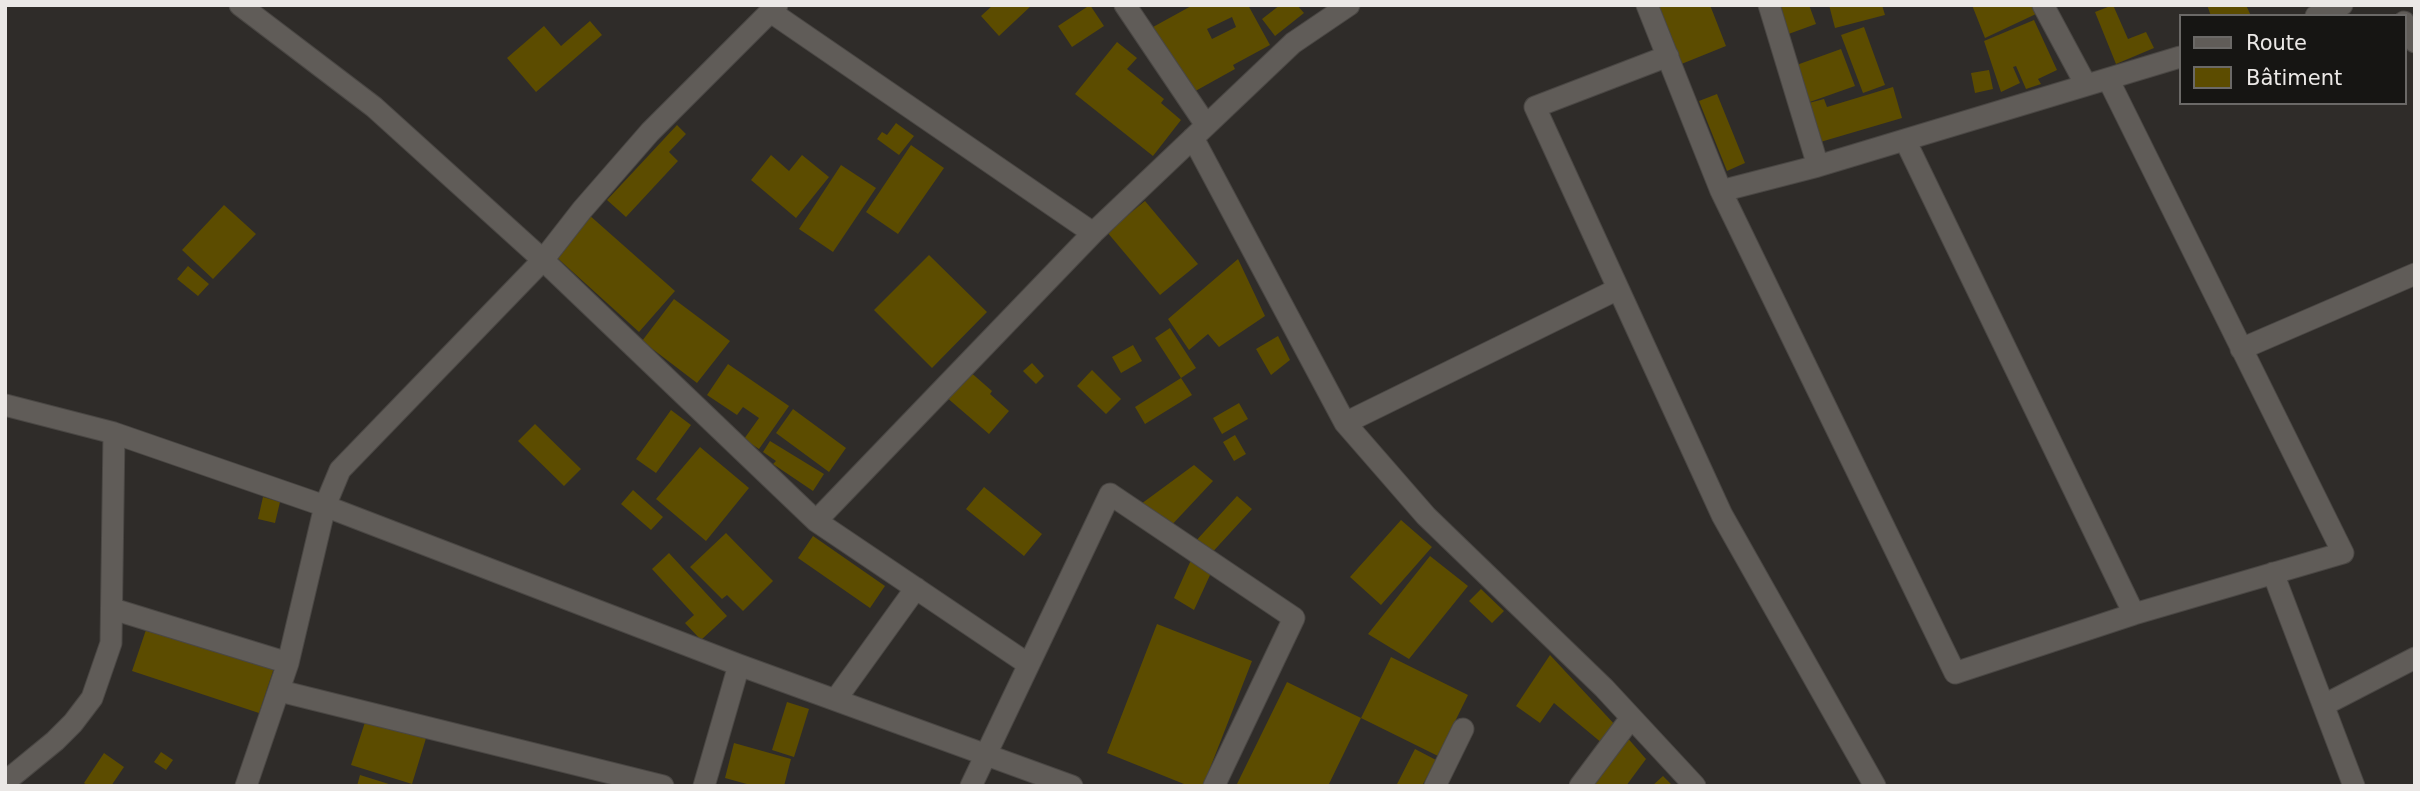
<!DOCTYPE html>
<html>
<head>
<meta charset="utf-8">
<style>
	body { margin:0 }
	#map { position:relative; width:2420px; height:791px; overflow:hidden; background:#2f2c29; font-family:"DejaVu Sans",sans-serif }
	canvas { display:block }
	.frame { position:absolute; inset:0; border:7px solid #ebe8e6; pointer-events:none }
	.legend { position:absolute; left:2179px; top:14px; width:228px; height:91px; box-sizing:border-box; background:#161513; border:2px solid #6b6967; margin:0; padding:9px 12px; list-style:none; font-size:21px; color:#ebe8e6 }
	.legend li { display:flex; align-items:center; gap:14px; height:35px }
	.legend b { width:35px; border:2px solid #6b6967 }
</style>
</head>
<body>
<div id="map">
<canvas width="2420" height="791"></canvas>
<div class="frame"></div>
<ul class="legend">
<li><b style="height:9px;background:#605c58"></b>Route</li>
<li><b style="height:19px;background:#5c4c00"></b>Bâtiment</li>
</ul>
</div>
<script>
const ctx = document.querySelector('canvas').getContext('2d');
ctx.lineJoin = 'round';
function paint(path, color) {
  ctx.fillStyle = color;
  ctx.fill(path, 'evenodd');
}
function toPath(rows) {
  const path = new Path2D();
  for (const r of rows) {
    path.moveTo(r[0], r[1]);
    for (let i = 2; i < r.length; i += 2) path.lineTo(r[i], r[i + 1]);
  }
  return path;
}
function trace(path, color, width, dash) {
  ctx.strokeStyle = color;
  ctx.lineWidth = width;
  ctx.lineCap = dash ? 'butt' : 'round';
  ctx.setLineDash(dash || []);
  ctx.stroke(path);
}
paint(toPath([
	[993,5,1032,5,999,36,981,16],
	[1090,5,1104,26,1072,47,1058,26],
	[1193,5,1248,5,1270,45,1233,65,1235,69,1190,94,1153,27],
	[1232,17,1236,27,1212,39,1207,29],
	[1280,5,1297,5,1304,13,1275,36,1262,19],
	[1659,5,1710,5,1726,46,1679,65,1655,7],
	[1772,5,1809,5,1816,24,1783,36],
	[1829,5,1882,5,1885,15,1835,28],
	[1972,5,2031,5,2036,14,1985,38],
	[2113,5,2128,39,2146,32,2154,48,2116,64,2095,12],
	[2207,5,2246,5,2251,16,2211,16],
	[2034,20,2057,70,2038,79,2041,84,2026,89,2016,66,2013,67,2020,83,2001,92,1984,41],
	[590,21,602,35,536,92,507,58,544,26,561,46],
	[1864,27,1885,85,1863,93,1841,35],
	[1117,42,1137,58,1127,69,1164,99,1161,103,1181,120,1153,156,1075,94],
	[1841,49,1855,86,1804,104,1791,67],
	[1989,70,1993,89,1975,93,1971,73],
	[1893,87,1902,118,1817,143,1805,104,1824,99,1827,107],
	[1717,94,1745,163,1727,171,1699,101],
	[896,123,914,136,899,155,877,139,882,132,887,135],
	[677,125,686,134,669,152,678,161,626,217,607,200],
	[911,145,944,168,898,234,866,212],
	[771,155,789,171,802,155,829,177,796,218,751,180],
	[841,165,876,188,833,252,799,229],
	[1145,201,1198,264,1160,295,1107,232],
	[224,205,256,234,213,279,182,250],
	[588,214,675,291,639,332,553,254],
	[929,255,987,312,932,368,874,310],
	[1238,259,1265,316,1219,347,1208,334,1189,350,1168,319],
	[188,266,209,284,198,296,177,279],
	[674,299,730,341,697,383,642,341],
	[1170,328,1196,368,1181,378,1155,338],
	[1278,336,1290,360,1271,375,1256,349],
	[1133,345,1142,361,1121,373,1112,357],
	[1032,363,1044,376,1036,384,1023,371],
	[728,364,789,406,759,449,744,439,759,418,743,407,737,415,707,395],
	[968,370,992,391,990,394,1009,411,989,434,945,396],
	[1092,370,1121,399,1106,414,1077,386],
	[1181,378,1192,395,1145,424,1135,407],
	[1239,403,1248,419,1222,434,1213,418],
	[793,409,846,448,829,472,776,433],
	[671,410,691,425,656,473,636,459],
	[535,424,581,469,564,486,518,441],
	[1235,435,1246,454,1234,461,1223,442],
	[770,441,824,474,813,491,773,464,776,461,763,452],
	[700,447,749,488,706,541,656,499],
	[1194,465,1213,481,1168,529,1141,504],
	[984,487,1042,534,1024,556,966,509],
	[633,490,663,517,651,530,621,504],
	[1237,496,1252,509,1208,557,1193,544],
	[263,497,280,502,275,523,258,519],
	[1401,520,1432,547,1381,605,1350,577],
	[726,533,773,581,743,611,727,595,722,599,690,567],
	[813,536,885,586,870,608,798,558],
	[669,553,727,616,701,640,685,623,694,615,652,569],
	[1430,556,1468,586,1409,659,1368,634],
	[1191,560,1204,565,1202,569,1211,573,1194,610,1174,598],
	[1481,589,1504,611,1492,623,1469,601],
	[149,621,276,662,259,713,132,671],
	[1157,624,1252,661,1203,786,1189,786,1107,753],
	[1550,655,1617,727,1603,744,1554,703,1540,723,1516,706],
	[1391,657,1468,695,1438,756,1361,718],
	[1287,682,1361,718,1328,786,1236,786],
	[787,702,809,709,794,757,772,750],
	[367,716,427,735,412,784,351,765],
	[1625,735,1646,759,1626,786,1585,786],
	[734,743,791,759,784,786,754,786,725,778],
	[1415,749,1436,760,1422,786,1396,786],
	[161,752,173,760,166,770,154,762],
	[104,753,124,767,111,786,88,786,84,783],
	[360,775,392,785,392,786,357,786],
	[1663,776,1673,786,1652,786]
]), '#5c4c00');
const minor = toPath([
	[240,5,374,107,543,260,816,521,1028,664],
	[1125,5,1206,125],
	[1647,5,1721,191,1955,673,2134,614,2343,553,2108,79],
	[1769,5,1818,166],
	[2043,5,2086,85],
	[771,12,1093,233],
	[2316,16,2342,5],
	[2404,22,2415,42],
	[1668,56,1535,107,1722,515,1875,786],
	[1193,138,1345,423,1426,516,1604,688,1695,786],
	[1905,140,2134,614],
	[1721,191,1818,166,2180,57],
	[2241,349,2415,274],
	[5,405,114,433,325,506,739,665,1072,786],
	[1345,423,1618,289],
	[816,521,1093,233,1293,43,1349,5],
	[2273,573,2354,786],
	[113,609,288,663],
	[280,691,663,786],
	[836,699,916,588],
	[2324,705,2415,658],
	[5,782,55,741,73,723,92,698,111,643,114,433],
	[246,786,288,663,325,506,340,470,543,260,582,210,650,132,777,5],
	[704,786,739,665],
	[971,786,1110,494,1294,618,1214,786],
	[1435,786,1463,729],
	[1580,786,1631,718]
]);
trace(minor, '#4a4744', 23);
trace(minor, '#605c58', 21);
</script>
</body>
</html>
